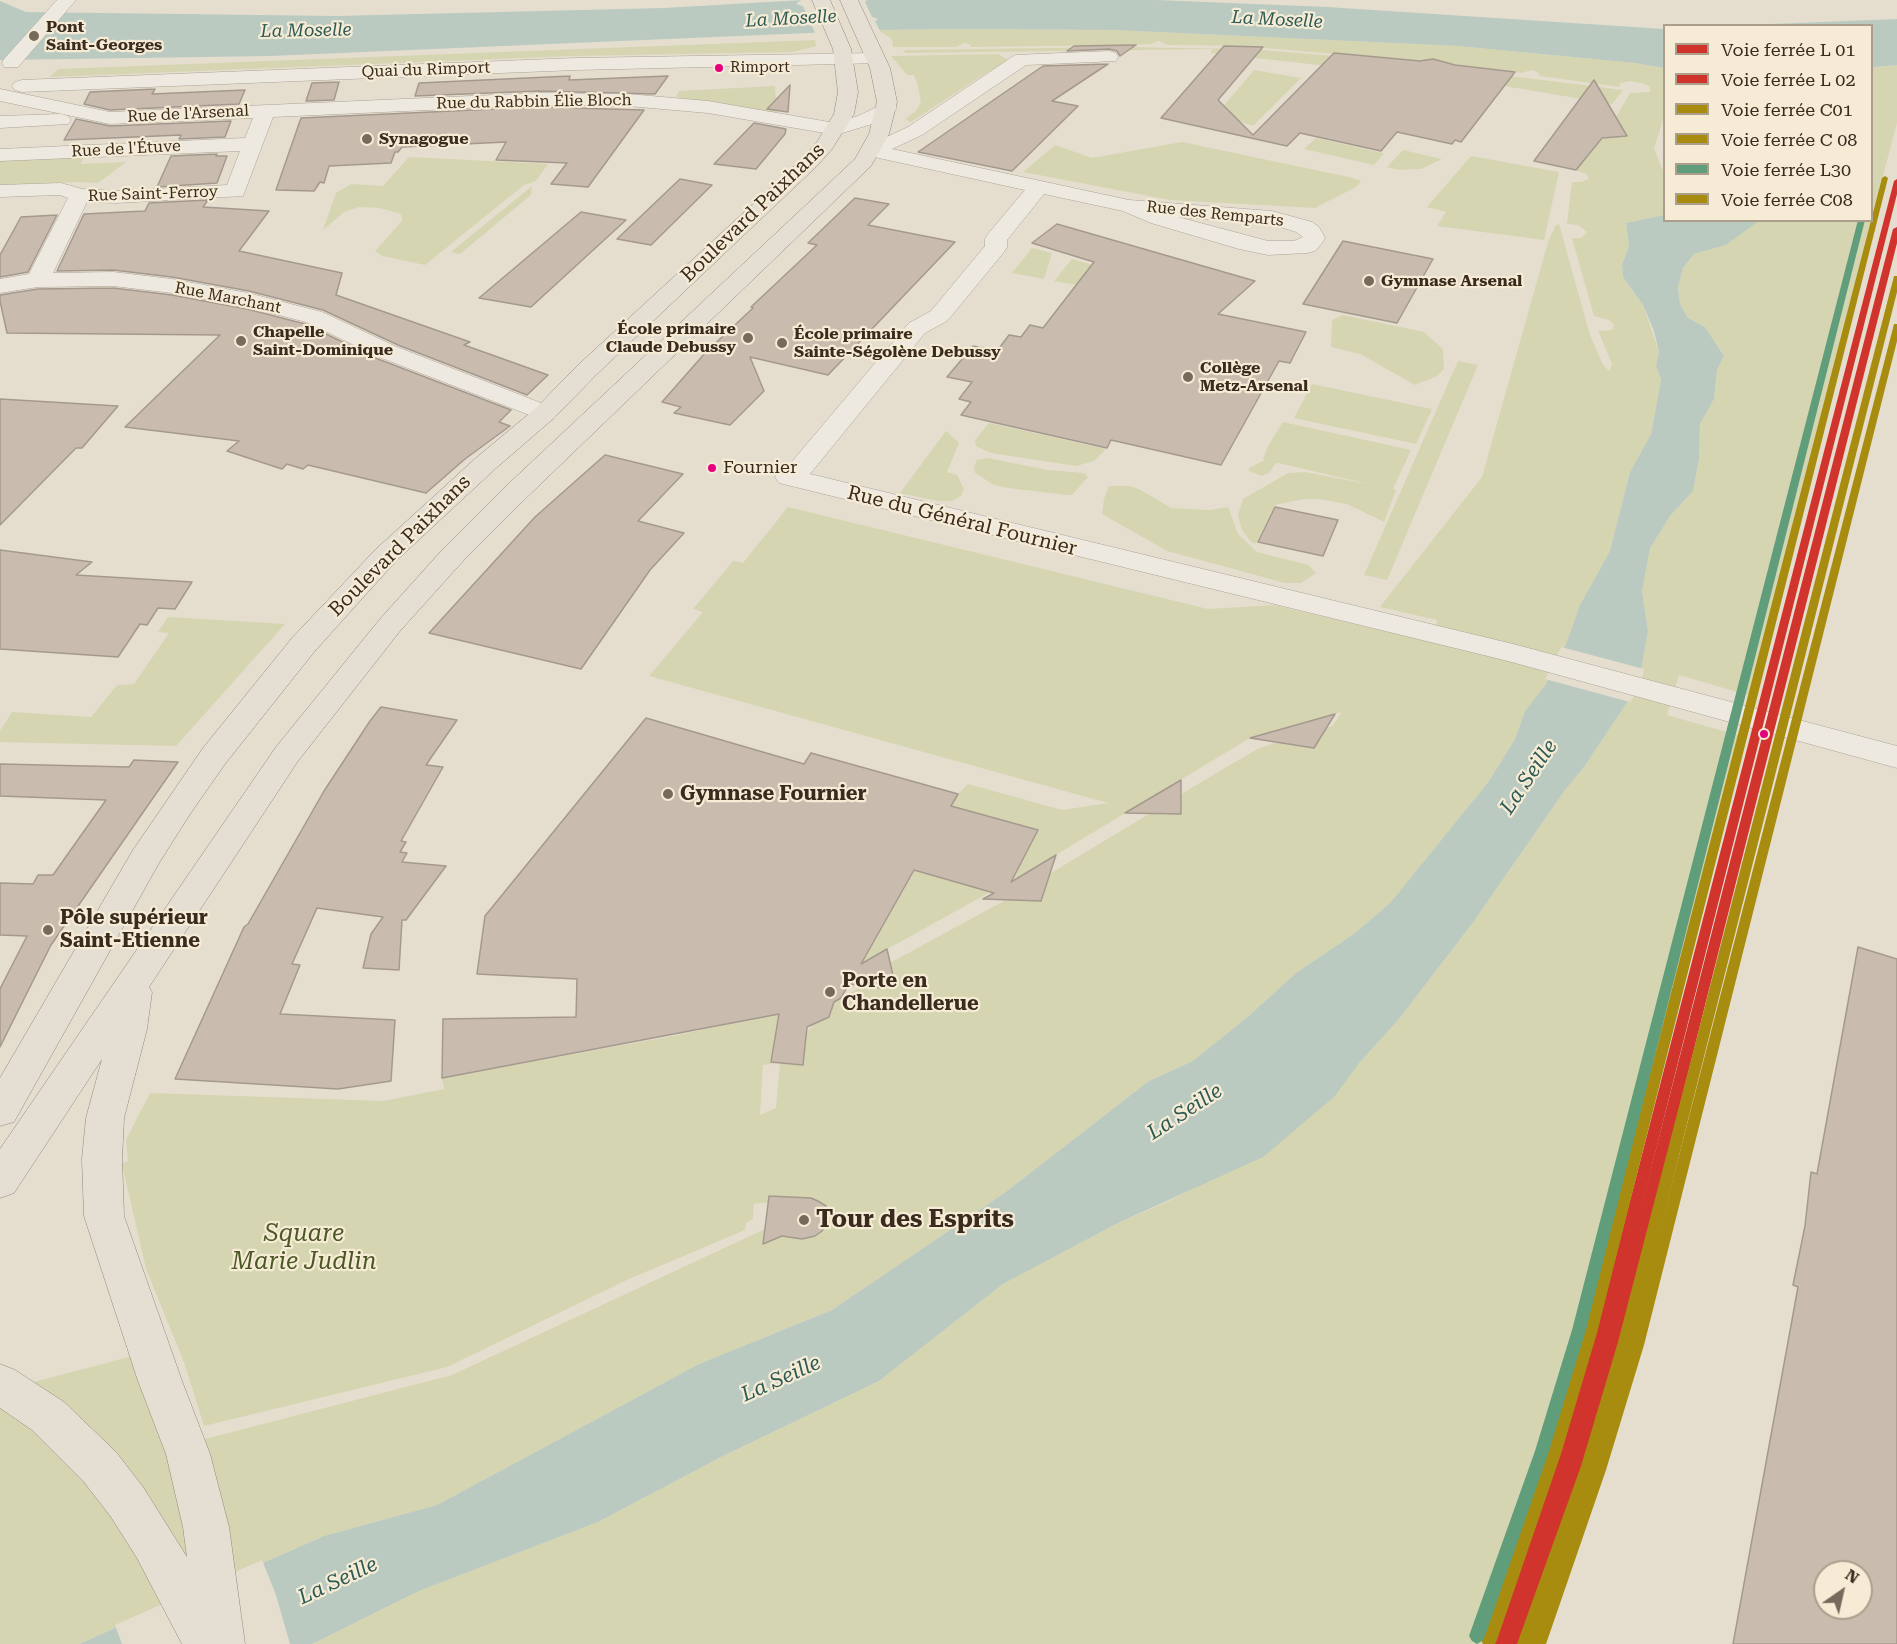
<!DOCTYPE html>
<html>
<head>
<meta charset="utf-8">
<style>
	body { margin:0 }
	#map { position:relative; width:1897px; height:1644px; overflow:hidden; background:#e5decf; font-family:"Roboto Serif",serif }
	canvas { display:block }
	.legend { position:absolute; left:1663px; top:24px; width:210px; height:198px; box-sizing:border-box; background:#f6ecd5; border:2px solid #ab9f8c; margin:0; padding:8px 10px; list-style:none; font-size:18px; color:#3a2b1f }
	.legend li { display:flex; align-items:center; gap:12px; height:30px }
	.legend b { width:30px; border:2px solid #ab9f8c }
	.north { position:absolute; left:1813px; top:1560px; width:60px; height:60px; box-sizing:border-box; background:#f6ecd5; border:2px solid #ab9f8c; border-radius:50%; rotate:34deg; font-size:16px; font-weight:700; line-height:24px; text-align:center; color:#3a2b1f }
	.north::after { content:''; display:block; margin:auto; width:21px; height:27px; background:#766a5d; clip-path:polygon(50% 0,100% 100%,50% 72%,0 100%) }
</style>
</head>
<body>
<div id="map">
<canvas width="1897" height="1644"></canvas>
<ul class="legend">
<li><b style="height:8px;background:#d1342d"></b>Voie ferrée L 01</li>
<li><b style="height:8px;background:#d1342d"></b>Voie ferrée L 02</li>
<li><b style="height:8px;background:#a88c0f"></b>Voie ferrée C01</li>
<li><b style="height:8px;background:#a88c0f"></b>Voie ferrée C 08</li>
<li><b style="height:8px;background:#609d7b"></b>Voie ferrée L30</li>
<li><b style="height:8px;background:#a88c0f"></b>Voie ferrée C08</li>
</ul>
<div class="north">N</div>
</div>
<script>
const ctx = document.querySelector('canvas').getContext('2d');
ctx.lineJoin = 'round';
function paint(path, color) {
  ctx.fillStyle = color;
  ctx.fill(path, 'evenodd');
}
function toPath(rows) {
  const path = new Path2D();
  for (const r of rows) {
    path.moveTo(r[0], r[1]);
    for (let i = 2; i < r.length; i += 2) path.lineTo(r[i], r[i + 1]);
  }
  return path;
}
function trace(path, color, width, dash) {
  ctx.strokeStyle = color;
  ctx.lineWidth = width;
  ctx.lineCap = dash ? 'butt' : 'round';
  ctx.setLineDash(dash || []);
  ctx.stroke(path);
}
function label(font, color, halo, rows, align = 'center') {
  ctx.font = font + ' "Roboto Serif",serif';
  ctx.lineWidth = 4.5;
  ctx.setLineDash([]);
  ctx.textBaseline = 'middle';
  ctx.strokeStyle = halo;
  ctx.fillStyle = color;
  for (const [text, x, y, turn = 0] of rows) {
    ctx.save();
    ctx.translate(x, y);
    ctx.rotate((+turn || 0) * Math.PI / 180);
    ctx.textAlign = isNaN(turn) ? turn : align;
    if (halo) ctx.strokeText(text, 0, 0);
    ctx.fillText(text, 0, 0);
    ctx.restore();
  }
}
paint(toPath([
	[958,29,1114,30,1458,46,1635,63,1664,68,1664,116,1654,149,1664,173,1664,215,1626,223,1629,246,1622,265,1623,277,1643,305,1659,352,1656,366,1661,380,1651,434,1630,472,1610,551,1580,605,1566,644,1546,684,1525,711,1515,739,1489,781,1391,902,1355,933,1296,973,1251,1014,1193,1061,1149,1081,1003,1194,832,1310,699,1364,437,1505,324,1536,79,1644,0,1644,0,1391,140,1354,182,1445,452,1375,765,1229,769,1202,754,1204,753,1219,746,1223,745,1230,629,1279,447,1367,204,1426,184,1362,146,1269,122,1164,128,1161,126,1140,150,1093,383,1101,444,1089,442,1078,673,1036,748,1020,878,933,958,794,968,784,1062,810,1108,803,649,676,703,612,693,609,733,561,743,563,788,507,1208,609,1274,605,1427,641,1435,634,1437,620,1380,607,1482,477,1548,242,1556,225,1559,224,1590,335,1603,365,1609,371,1612,364,1598,331,1612,330,1614,325,1609,320,1594,316,1572,238,1581,238,1587,232,1578,225,1567,224,1572,182,1581,182,1589,179,1586,174,1576,170,1611,125,1630,93,1650,92,1650,87,1645,84,1629,81,1621,83,1619,87,1605,85,1540,76,1538,72,1532,70,1521,73,1445,64,1445,62,1433,59,1425,62,1243,46,1167,45,1159,41,1150,44,1124,45,971,47,969,44,964,43,956,47,893,47,892,39,878,30],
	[1342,712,1332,726,1259,748,1176,797,1181,807,1177,813,1162,815,1154,811,1041,879,1047,885,1041,901,1015,895,886,965,892,980,889,983,880,988,864,985,832,1003,832,1012,829,1017,814,1024,809,1030,802,1031,802,1064,771,1062,781,999,815,989,1034,868,1250,738],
	[780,1063,776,1108,760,1115,763,1065],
	[815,40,816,46,793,52,574,56,50,77,58,69],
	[1124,47,1248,49,1373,59,1623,90,1612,104,1498,85,1211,53,1212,49,904,53,905,50],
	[998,54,1008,60,998,70,990,71,978,78,911,122,905,119,917,110,921,102,918,86,914,75,907,75,891,56],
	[1897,65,1897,123,1872,217,1872,68],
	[1254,70,1301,78,1253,126,1233,119,1214,117],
	[775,86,777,112,774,113,676,97,679,91],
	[1316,138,1383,153,1384,153,1374,165,1304,149],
	[1182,142,1353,178,1361,181,1356,187,1315,208,1170,200,1023,172,1055,145,1092,158],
	[1403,150,1442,159,1421,169,1399,170,1387,167],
	[84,156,81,164,126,162,98,183,76,182,0,185,0,160],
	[1471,156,1559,172,1544,240,1437,226,1446,212,1427,207],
	[409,157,548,164,536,181,524,185,425,265,382,256,375,251,402,221,401,214,380,208,359,207,344,212,323,230,336,193,351,184,383,186],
	[532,186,531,195,460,254,451,252],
	[1759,221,1871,221,1751,696,1679,675,1667,715,1741,736,1527,1572,1497,1644,312,1644,419,1591,598,1522,723,1456,879,1381,1003,1284,1118,1223,1171,1200,1211,1179,1360,1062,1399,1019,1474,921,1565,790,1584,767,1638,686,1648,631,1642,591,1650,548,1670,516,1693,491,1699,459,1700,424,1714,399,1717,370,1724,356,1705,327,1688,318,1680,304,1678,287,1683,268,1694,254,1726,245],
	[1032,248,1052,253,1044,279,1012,273],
	[1072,259,1127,275,1114,292,1054,281],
	[1343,315,1424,332,1443,349,1444,369,1437,376,1415,385,1360,354,1331,347,1332,320],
	[1458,361,1478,365,1387,580,1364,575],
	[1312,384,1432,409,1416,444,1294,418],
	[1283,422,1411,450,1393,489,1396,490,1384,522,1347,504,1319,499,1304,499,1275,505,1256,544,1251,542,1242,530,1238,515,1243,499,1288,473,1305,472,1373,485,1278,463,1275,464,1270,472,1262,476,1249,471,1249,468,1265,460,1263,459,1268,446],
	[989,423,1106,449,1094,461,1076,466,991,453,976,446,975,440],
	[946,431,959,443,947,472,957,475,964,489,961,496,952,501,938,501,900,493],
	[987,458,1048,470,1084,473,1088,477,1072,495,1067,495,1008,488,994,485,975,473,974,467,977,460],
	[1109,486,1129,486,1139,489,1171,508,1210,510,1228,507,1238,534,1257,552,1308,565,1316,573,1301,583,1285,583,1167,551,1102,514,1104,499],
	[168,617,285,624,176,746,0,742,0,731,12,712,91,717,117,685,134,684,169,633,158,632]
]), '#d5d5b1');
paint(toPath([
	[803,0,1157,0,1327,7,1664,29,1664,68,1635,63,1458,46,1114,30,958,29,878,30,270,56,0,60,0,1,26,12,336,16,664,8],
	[1897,19,1897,65,1877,67,1872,68,1872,26,1747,25],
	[1664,215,1664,220,1759,221,1726,245,1694,254,1683,268,1678,287,1680,304,1688,318,1705,327,1724,356,1717,370,1714,399,1700,424,1699,459,1693,491,1670,516,1650,548,1642,591,1648,631,1638,686,1584,767,1565,790,1474,921,1399,1019,1360,1062,1334,1097,1263,1157,1118,1223,1003,1284,879,1381,723,1456,598,1522,419,1591,312,1644,79,1644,324,1536,437,1505,699,1364,832,1310,1003,1194,1149,1081,1193,1061,1251,1014,1296,973,1355,933,1391,902,1489,781,1515,739,1525,711,1546,684,1566,644,1580,605,1610,551,1630,472,1651,434,1661,380,1656,366,1659,352,1654,331,1643,305,1623,277,1622,265,1629,246,1626,223]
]), '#bacac0');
paint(toPath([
	[801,0,867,0,865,2,872,17,878,19,875,21,881,33,816,36,812,26,804,24,809,20,803,6,796,4],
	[1561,647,1644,669,1641,687,1630,702,1545,679],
	[262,1560,276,1595,290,1644,122,1644,115,1625]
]), '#e5decf');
const building = toPath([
	[1136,45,1120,56,1117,51,1109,49,1067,51,1074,46,1136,45],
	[1224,46,1263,47,1218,100,1253,135,1334,53,1420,61,1433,59,1455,65,1515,72,1461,142,1455,140,1452,144,1397,132,1381,151,1300,133,1287,146,1161,118,1224,46],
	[1108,64,1052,101,1078,106,1012,171,918,152,1043,66,1108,64],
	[570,76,569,80,668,76,655,94,539,91,415,96,419,83,570,76],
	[1594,80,1627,136,1602,138,1576,170,1534,161,1594,80],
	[339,82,334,100,306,101,312,83,339,82],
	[790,85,788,112,767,109,790,85],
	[155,89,152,94,245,90,239,104,110,110,84,104,90,92,155,89],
	[539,107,644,110,588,187,551,184,567,163,496,160,506,142,402,147,398,152,395,152,391,163,329,166,324,183,320,182,314,191,276,190,301,118,539,107],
	[76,119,110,126,231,121,225,137,179,139,181,135,64,140,76,119],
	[754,123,786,129,785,134,756,169,714,164,754,123],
	[217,154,216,156,227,156,217,183,157,187,171,156,217,154],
	[680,179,712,185,651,245,617,239,680,179],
	[855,198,889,204,868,225,955,242,828,375,750,357,764,391,730,425,674,413,681,407,662,402,706,352,753,308,751,307,817,245,808,243,855,198],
	[208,200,203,207,269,211,239,251,342,273,336,295,470,342,464,345,548,375,527,395,398,345,323,310,249,291,172,277,113,270,57,271,84,214,145,211,149,203,208,200],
	[581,212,626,220,531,307,479,298,581,212],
	[57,215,28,272,0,277,0,255,21,217,57,215],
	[1057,224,1255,281,1218,314,1306,332,1290,363,1279,361,1221,465,1111,440,1107,448,961,415,971,402,959,399,972,382,947,377,973,346,997,351,1009,335,1021,337,1030,325,1043,328,1094,262,1032,243,1057,224],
	[1343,241,1433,259,1397,323,1303,304,1343,241],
	[113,288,172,295,247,309,305,324,378,359,511,410,499,422,510,426,465,459,426,493,308,465,303,469,287,464,282,469,227,451,239,441,125,427,220,335,7,333,0,301,0,295,38,289,113,288],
	[0,399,118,406,82,448,76,448,0,525,0,399],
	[605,455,683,474,638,521,684,533,650,570,581,669,429,633,535,517,605,455],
	[1275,507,1338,520,1323,556,1258,542,1275,507],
	[0,550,92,562,76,575,192,582,175,609,158,608,147,625,140,624,118,657,0,649,0,550],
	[381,707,457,720,426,765,443,767,401,841,406,842,400,852,407,853,402,862,446,866,406,920,402,920,399,970,363,968,371,934,383,917,317,908,292,964,300,965,280,1014,395,1020,391,1081,338,1089,175,1079,244,927,248,924,324,791,370,721,381,707],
	[1335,714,1314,748,1250,738,1335,714],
	[646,718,804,764,811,753,958,794,951,806,1038,830,1011,882,1056,855,1041,901,983,899,994,893,914,870,861,964,887,949,894,980,880,988,849,984,841,998,834,1002,829,1017,807,1027,803,1065,771,1062,779,1014,442,1078,443,1019,576,1017,577,979,477,974,485,916,646,718],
	[134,760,178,762,51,945,0,1047,0,989,27,936,0,935,0,883,33,884,38,875,53,875,106,800,0,796,0,764,129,767,134,760],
	[1181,780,1181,814,1125,813,1181,780],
	[1858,947,1897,959,1897,1644,1733,1644,1798,1287,1793,1285,1805,1226,1811,1172,1817,1174,1858,947],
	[1825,1572,1861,1572,1861,1608,1825,1608,1825,1572],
	[769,1196,811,1198,818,1201,826,1206,828,1222,822,1231,815,1236,802,1239,782,1236,763,1244,769,1196]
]);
paint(building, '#c9bcaf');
trace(building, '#a5998e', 1.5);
const minor = toPath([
	[57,0,76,0,18,67,4,67,2,63,4,59,57,0],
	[1109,51,1116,53,1118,57,1116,61,1026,65,922,135,892,149,1129,200,1272,211,1312,222,1319,227,1325,238,1322,243,1315,251,1307,253,1268,255,1239,249,1151,223,1123,211,1044,194,1007,240,1007,247,1004,252,953,314,947,321,925,333,810,474,1513,644,1897,746,1897,768,1508,661,779,483,775,477,779,471,790,464,909,323,931,311,985,246,985,239,988,234,1025,190,865,155,862,151,865,147,908,127,1015,55,1109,51],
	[1178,217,1271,224,1296,232,1303,237,1294,241,1268,241,1178,217],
	[875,53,882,55,884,59,882,63,576,70,22,92,15,90,12,86,15,82,22,80,576,58,875,53],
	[0,89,110,112,539,93,628,94,708,101,835,123,858,116,887,102,894,104,897,108,894,112,872,124,836,135,708,113,628,106,539,105,273,117,243,196,117,203,87,202,53,273,113,272,172,279,248,293,322,312,397,347,554,408,558,413,554,418,545,421,379,357,306,322,247,307,172,293,113,286,38,287,0,293,0,279,29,274,68,198,60,195,0,197,0,185,61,183,82,189,117,191,227,185,240,151,0,161,0,149,245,138,253,118,110,124,0,101,0,89],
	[61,114,68,116,71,120,68,124,0,128,0,116,61,114]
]);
const major = toPath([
	[812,0,830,0,851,49,858,92,854,114,832,149,817,166,596,375,554,418,495,469,396,561,314,652,225,764,190,814,159,863,14,1122,0,1126,0,1078,133,850,203,748,292,638,376,549,477,457,536,408,578,365,803,158,817,142,834,114,838,92,833,49,812,0],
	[840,0,858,0,890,68,897,102,889,134,871,166,524,500,463,561,400,631,298,761,149,987,152,992,147,1029,124,1118,122,1159,124,1216,182,1381,210,1454,229,1527,245,1644,182,1644,137,1558,111,1517,84,1482,32,1430,0,1408,0,1364,15,1370,64,1402,116,1452,143,1487,187,1557,183,1527,166,1454,138,1381,84,1216,82,1159,86,1118,102,1059,14,1193,0,1198,0,1149,276,747,380,619,443,549,504,488,855,159,869,134,877,102,870,68,840,0]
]);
trace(minor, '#aba397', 1);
trace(major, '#90897e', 1);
paint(minor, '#ede9e0');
paint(major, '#e4dfd2');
paint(toPath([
	[1897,179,1897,194,1609,1336,1572,1458,1508,1644,1492,1644,1558,1458,1595,1336,1894,181,1897,179]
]), '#d1342d');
paint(toPath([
	[1897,227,1897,243,1621,1339,1583,1462,1521,1644,1505,1644,1569,1462,1607,1339,1893,229,1897,227]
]), '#d1342d');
paint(toPath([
	[1885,176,1888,178,1597,1333,1561,1454,1497,1640,1495,1644,1483,1644,1481,1640,1547,1454,1583,1333,1882,178,1885,176]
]), '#a88c0f');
paint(toPath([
	[1894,276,1897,276,1897,292,1632,1342,1595,1466,1533,1644,1517,1644,1581,1466,1618,1342,1894,276]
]), '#a88c0f');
paint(toPath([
	[1858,220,1865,220,1586,1330,1549,1451,1485,1636,1482,1641,1477,1644,1472,1641,1469,1636,1535,1451,1572,1330,1858,220]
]), '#609d7b');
paint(toPath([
	[1894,324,1897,324,1897,341,1644,1345,1606,1470,1546,1644,1530,1644,1592,1470,1630,1345,1894,324]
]), '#a88c0f');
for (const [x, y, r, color] of [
	[34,36,6,"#766a5d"],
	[719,68,5,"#e5007d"],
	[367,139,6,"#766a5d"],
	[1369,281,6,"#766a5d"],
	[748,338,6,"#766a5d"],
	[241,341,6,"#766a5d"],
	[782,343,6,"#766a5d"],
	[1188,377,6,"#766a5d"],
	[712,468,5,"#e5007d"],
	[1764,734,5,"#e5007d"],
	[668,794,6,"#766a5d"],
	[48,930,6,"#766a5d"],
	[830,992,6,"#766a5d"],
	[804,1220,6,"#766a5d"]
]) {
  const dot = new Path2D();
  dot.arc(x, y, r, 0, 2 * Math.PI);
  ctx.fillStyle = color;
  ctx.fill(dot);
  trace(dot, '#f6ecd5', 2);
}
label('15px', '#3a2b1f', '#f6ecd5', [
	["Rimport",730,68]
], 'left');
label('bold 16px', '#3a2b1f', '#f6ecd5', [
	["Pont",46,27],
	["Saint-Georges",46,45],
	["Synagogue",379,139],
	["Gymnase Arsenal",1381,281],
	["École primaire",736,329,"right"],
	["Claude Debussy",736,347,"right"],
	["Chapelle",253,332],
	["Saint-Dominique",253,350],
	["École primaire",794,334],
	["Sainte-Ségolène Debussy",794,352],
	["Collège",1200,368],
	["Metz-Arsenal",1200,386]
], 'left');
label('16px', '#3a2b1f', '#f6ecd5', [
	["Quai du Rimport",426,70,-2],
	["Rue du Rabbin Élie Bloch",534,102,-1],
	["Rue de l'Arsenal",188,114,-3],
	["Rue de l'Étuve",126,149,-3],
	["Rue Saint-Ferroy",153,194,-2],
	["Rue des Remparts",1215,214,6],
	["Rue Marchant",228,298,11]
]);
label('italic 18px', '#2e5a56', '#f6ecd5', [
	["La Moselle",791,19,-3],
	["La Moselle",1277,20,3],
	["La Moselle",306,31,-1]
]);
label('18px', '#3a2b1f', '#f6ecd5', [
	["Fournier",723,468]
], 'left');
label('20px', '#3a2b1f', '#f6ecd5', [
	["Boulevard Paixhans",753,213,-44],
	["Rue du Général Fournier",962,521,14],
	["Boulevard Paixhans",400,546,-45]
]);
label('bold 20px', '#3a2b1f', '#f6ecd5', [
	["Gymnase Fournier",680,794],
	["Pôle supérieur",60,918],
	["Saint-Etienne",60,941],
	["Porte en",842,981],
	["Chandellerue",842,1004]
], 'left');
label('italic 21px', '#2e5a56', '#f6ecd5', [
	["La Seille",1529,777,-56],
	["La Seille",1185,1112,-33],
	["La Seille",781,1379,-24],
	["La Seille",338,1581,-25]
]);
label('bold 24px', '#3a2b1f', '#f6ecd5', [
	["Tour des Esprits",816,1220]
], 'left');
label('italic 24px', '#4b5725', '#f6ecd5', [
	["Square",304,1234],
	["Marie Judlin",304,1262]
]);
</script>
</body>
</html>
